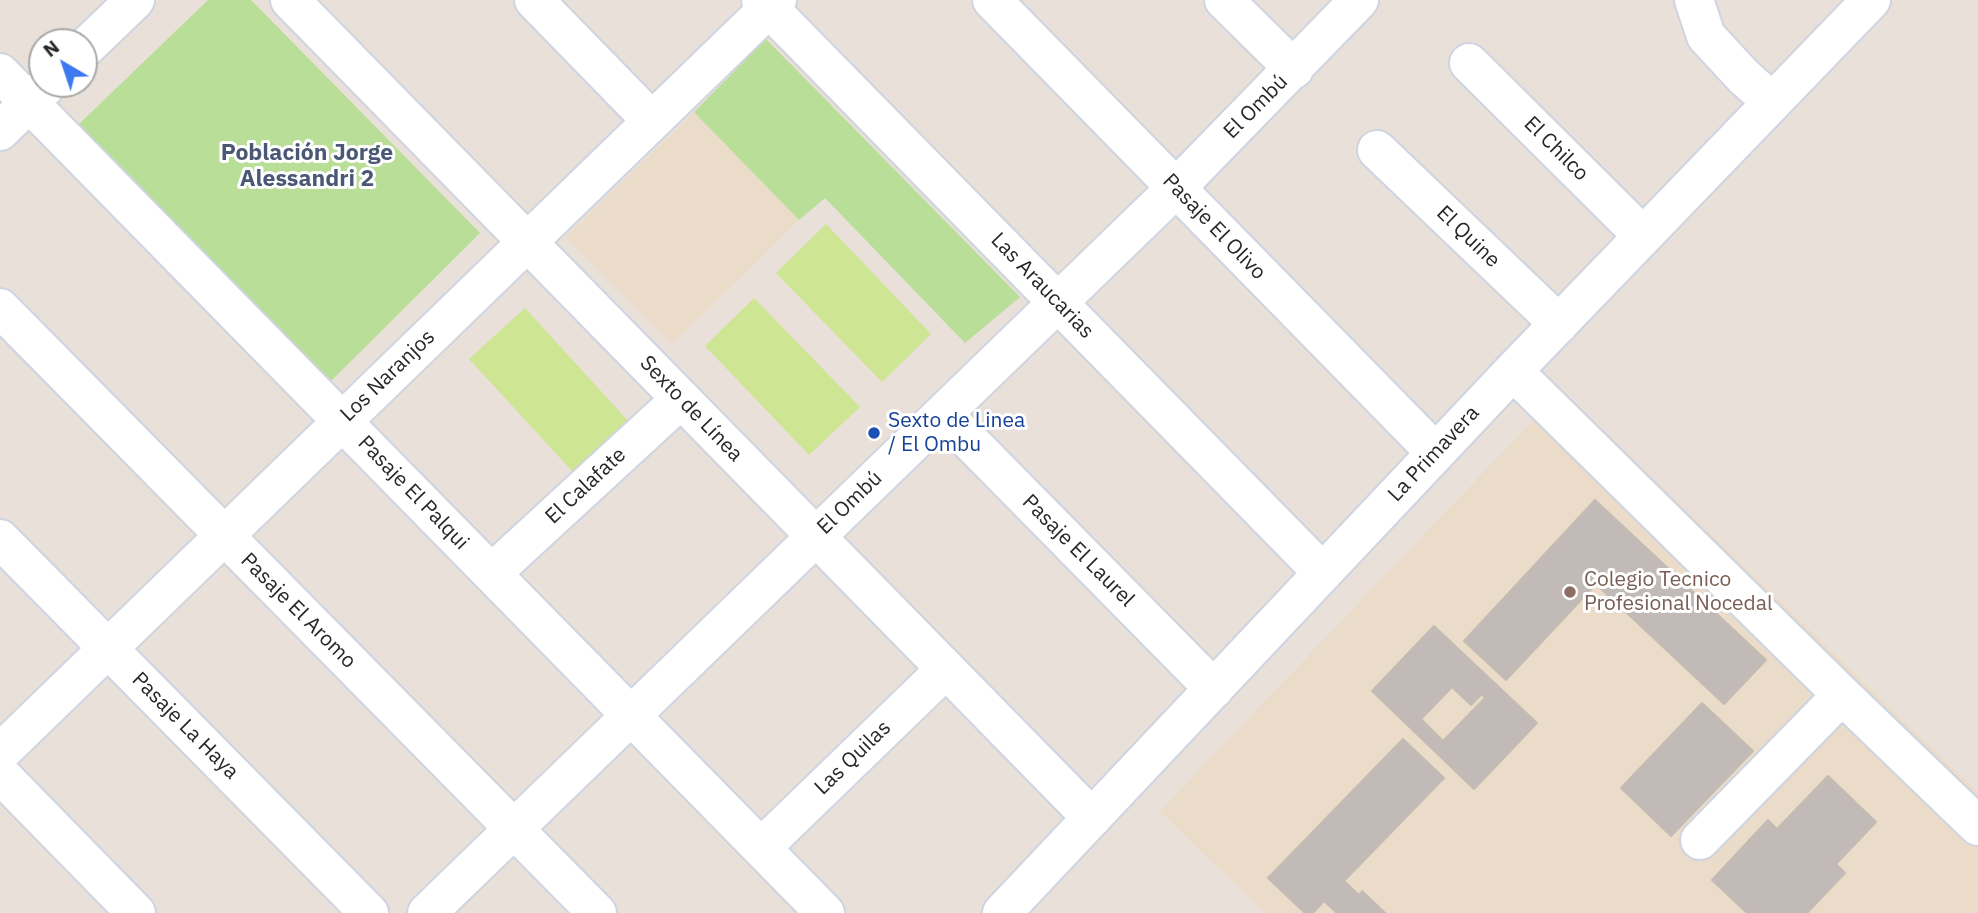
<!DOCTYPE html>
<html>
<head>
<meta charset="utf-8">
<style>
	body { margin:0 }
	#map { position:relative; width:1978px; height:913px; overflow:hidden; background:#e9e0d9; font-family:"IBM Plex Sans",sans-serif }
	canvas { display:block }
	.north { position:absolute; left:28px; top:28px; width:70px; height:70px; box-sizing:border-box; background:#fff; border:2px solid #a9a9a9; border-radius:50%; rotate:321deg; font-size:19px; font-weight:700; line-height:28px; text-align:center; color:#272727 }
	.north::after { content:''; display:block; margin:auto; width:24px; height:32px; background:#3f79f0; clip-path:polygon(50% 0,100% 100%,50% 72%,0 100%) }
</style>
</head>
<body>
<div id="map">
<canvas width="1978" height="913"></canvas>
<div class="north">N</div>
</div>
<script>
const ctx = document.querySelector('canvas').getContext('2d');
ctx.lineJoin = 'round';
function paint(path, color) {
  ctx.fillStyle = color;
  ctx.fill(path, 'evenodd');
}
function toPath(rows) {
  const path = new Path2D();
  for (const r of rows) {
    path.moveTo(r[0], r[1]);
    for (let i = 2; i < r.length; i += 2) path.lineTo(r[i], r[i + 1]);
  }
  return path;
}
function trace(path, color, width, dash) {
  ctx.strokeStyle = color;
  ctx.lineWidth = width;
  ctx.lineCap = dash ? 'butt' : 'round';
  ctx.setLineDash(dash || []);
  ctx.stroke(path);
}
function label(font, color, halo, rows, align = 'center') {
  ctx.font = font + ' "IBM Plex Sans",sans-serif';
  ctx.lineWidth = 6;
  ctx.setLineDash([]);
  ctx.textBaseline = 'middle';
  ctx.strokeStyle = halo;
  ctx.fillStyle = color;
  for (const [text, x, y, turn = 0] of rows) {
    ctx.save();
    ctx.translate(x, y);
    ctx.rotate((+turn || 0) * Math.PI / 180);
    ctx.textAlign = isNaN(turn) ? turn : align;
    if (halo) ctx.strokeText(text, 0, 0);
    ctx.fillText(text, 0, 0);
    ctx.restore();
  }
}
paint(toPath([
	[694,112,799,220,672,344,566,237],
	[1562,390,1978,793,1978,913,1265,913,1160,811]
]), '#ebdbc9');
paint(toPath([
	[208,0,251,0,480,233,330,382,78,125],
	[766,39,1020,297,965,343,825,198,799,220,694,112]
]), '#b9de97');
paint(toPath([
	[826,224,931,334,882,382,776,273],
	[754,298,860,407,809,455,705,346],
	[525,308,629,422,573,472,469,359]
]), '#cee593');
const building = toPath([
	[1595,500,1766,660,1724,704,1596,584,1506,680,1464,641,1595,500],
	[1434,626,1537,723,1474,789,1372,691,1434,626],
	[1452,687,1471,705,1482,694,1485,698,1443,741,1421,719,1452,687],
	[1702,703,1753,751,1671,836,1621,788,1702,703],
	[1403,739,1444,778,1344,881,1359,895,1362,891,1385,913,1337,913,1324,901,1313,913,1305,913,1268,878,1403,739],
	[1828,776,1876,822,1836,864,1845,873,1807,913,1747,913,1712,880,1768,820,1777,829,1828,776]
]);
paint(building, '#c1bab6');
trace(building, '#c4bcb3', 2);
const minor = toPath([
	[290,0,1092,818],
	[534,0,652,121],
	[761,0,1323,573],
	[992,0,1436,453],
	[1224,0,1294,69],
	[1694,0,1706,36,1744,77,1772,102],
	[84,49,135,0],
	[1469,63,1643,236],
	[0,73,825,913],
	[0,131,46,86],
	[1377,150,1559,324],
	[0,308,597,913],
	[1513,371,1842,695,1978,826],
	[943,414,1214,689],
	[0,539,369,913],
	[492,573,681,399],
	[0,753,777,0],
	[0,774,136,913],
	[1700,840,1842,695],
	[761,848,946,669],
	[427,913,1176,188,1359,0],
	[1002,913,1513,371,1871,0]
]);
trace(minor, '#ced4e0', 42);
trace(minor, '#fff', 38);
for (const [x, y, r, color] of [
	[874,433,7,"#1a4fb4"],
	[1570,592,7,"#8d6e63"]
]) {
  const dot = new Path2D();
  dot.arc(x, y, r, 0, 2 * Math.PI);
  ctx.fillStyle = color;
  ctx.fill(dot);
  trace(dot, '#fff', 2.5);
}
label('21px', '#272727', '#fff', [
	["El Ombú",1256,107,-45],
	["El Chilco",1556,149,45],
	["Pasaje El Olivo",1214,227,46],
	["El Quine",1468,237,44],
	["Las Araucarias",1042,286,46],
	["Los Naranjos",388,376,-44],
	["Sexto de Línea",691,409,46],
	["La Primavera",1434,454,-47],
	["El Calafate",586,486,-43],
	["Pasaje El Palqui",413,493,46],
	["El Ombú",850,503,-44],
	["Pasaje El Laurel",1078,551,45],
	["Pasaje El Aromo",298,611,45],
	["Pasaje La Haya",185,726,45],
	["Las Quilas",853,758,-44]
]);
label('21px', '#164399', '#fff', [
	["Sexto de Linea",888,421],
	["/ El Ombu",888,445]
], 'left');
label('21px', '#785e54', '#fff', [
	["Colegio Tecnico",1584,580],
	["Profesional Nocedal",1584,604]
], 'left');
label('bold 23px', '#4a5875', '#fff', [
	["Población Jorge",307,153],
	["Alessandri 2",307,179]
]);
</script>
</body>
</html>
